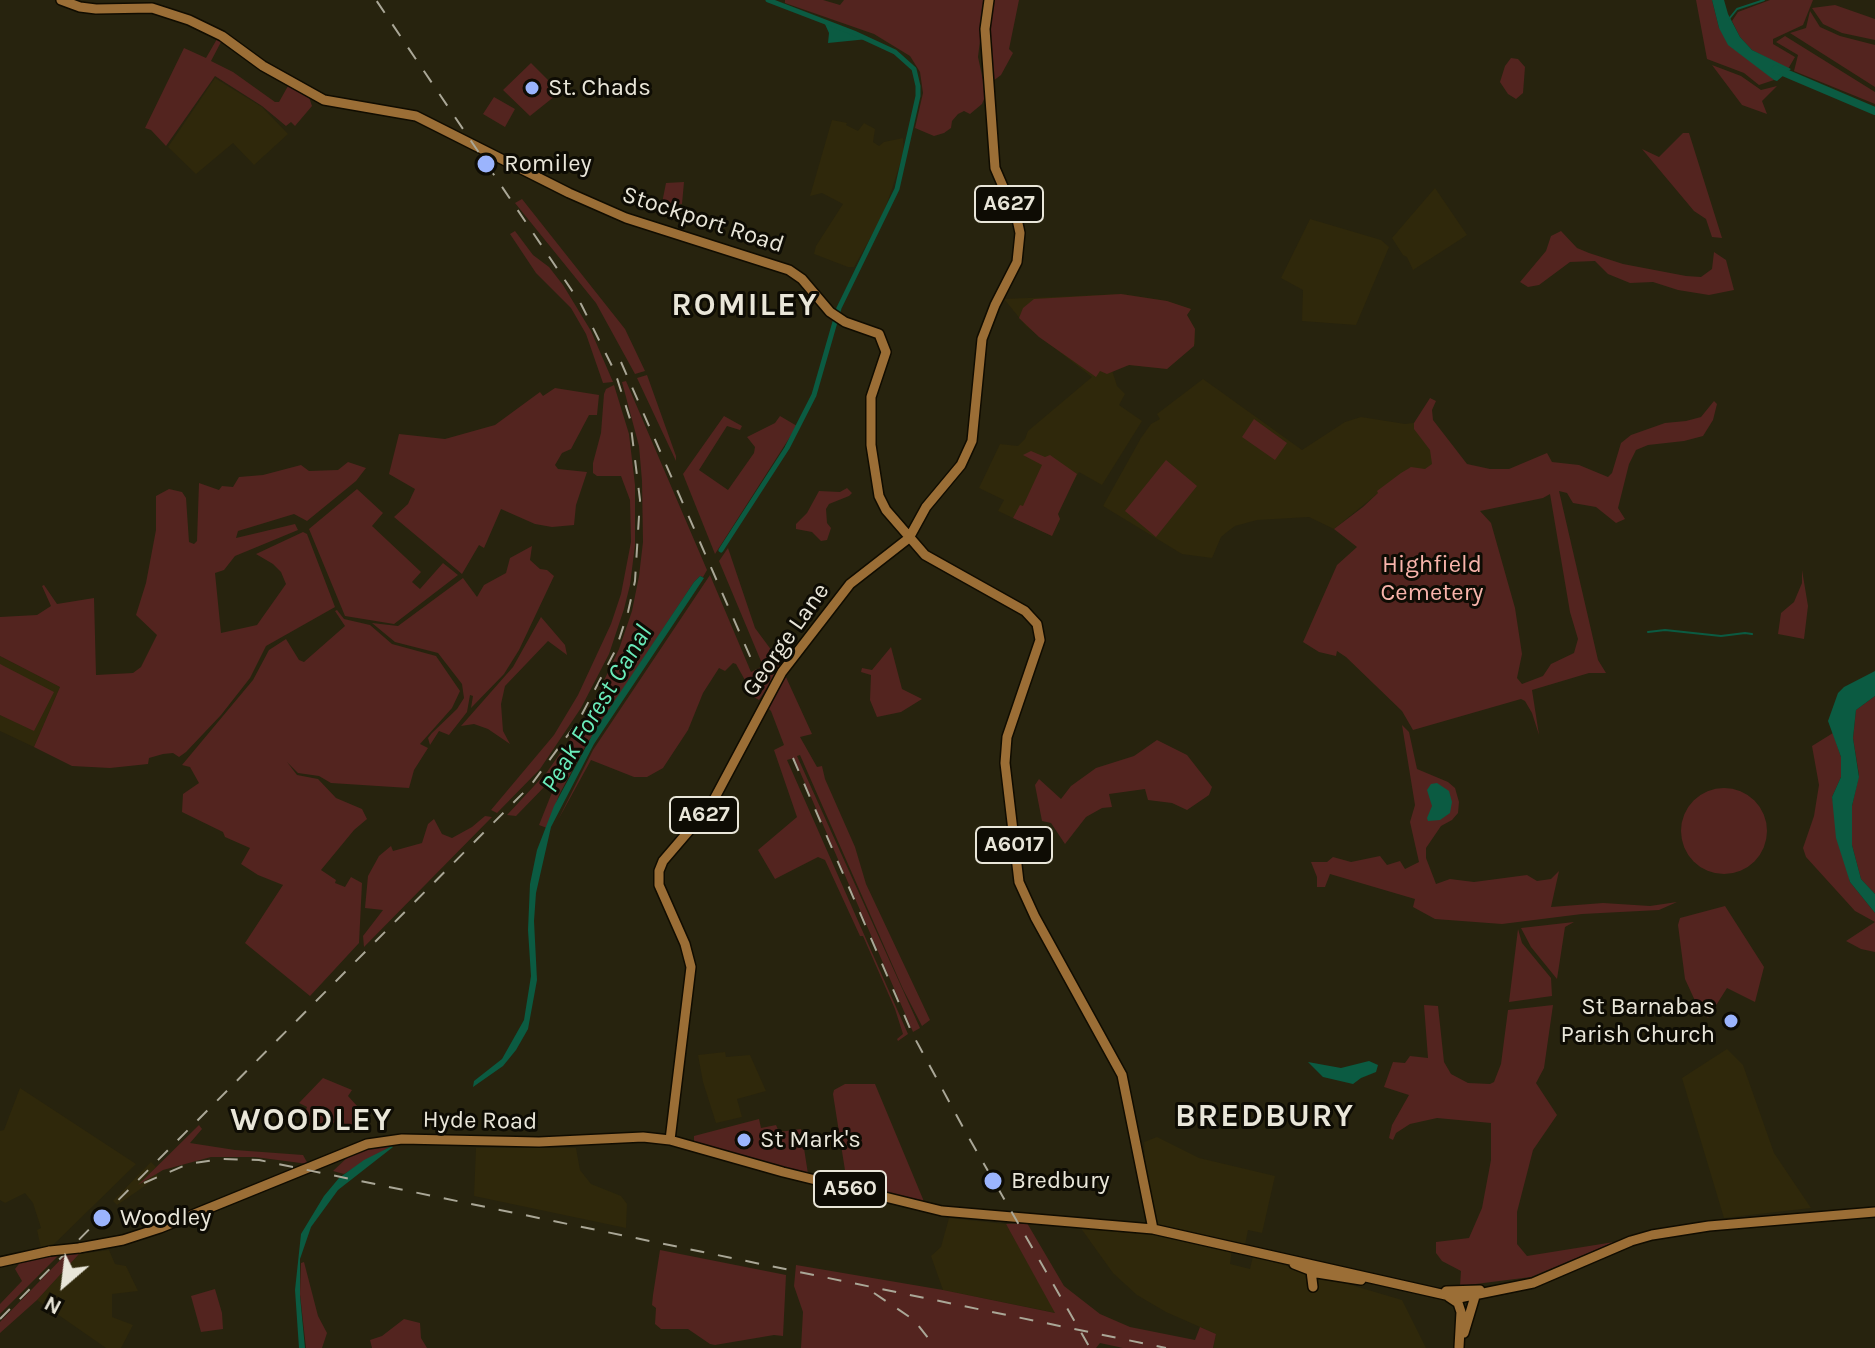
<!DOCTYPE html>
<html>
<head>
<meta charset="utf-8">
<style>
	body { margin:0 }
	#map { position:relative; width:1875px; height:1348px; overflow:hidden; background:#27230e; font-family:Karla,sans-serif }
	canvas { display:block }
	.north { position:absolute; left:24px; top:1244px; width:80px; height:80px; -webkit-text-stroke:6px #0e0c04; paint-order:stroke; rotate:208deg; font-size:22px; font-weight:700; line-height:32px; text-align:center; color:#e9e6d9 }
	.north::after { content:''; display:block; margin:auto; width:28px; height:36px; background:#e9e6d9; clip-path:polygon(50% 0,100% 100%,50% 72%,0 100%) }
</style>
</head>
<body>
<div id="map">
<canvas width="1875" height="1348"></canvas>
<div class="north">N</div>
</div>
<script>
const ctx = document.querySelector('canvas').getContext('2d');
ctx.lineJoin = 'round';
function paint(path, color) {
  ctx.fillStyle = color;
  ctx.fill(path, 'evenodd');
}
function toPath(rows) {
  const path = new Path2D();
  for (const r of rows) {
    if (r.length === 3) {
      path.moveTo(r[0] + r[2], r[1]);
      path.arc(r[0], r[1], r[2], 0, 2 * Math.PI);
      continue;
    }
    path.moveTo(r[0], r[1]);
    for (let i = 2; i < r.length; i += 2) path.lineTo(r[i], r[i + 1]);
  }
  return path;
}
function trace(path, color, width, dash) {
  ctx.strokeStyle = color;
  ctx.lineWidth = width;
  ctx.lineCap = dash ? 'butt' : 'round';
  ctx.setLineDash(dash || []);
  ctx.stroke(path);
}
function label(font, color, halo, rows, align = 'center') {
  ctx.font = font + ' Karla,sans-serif';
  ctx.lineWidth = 6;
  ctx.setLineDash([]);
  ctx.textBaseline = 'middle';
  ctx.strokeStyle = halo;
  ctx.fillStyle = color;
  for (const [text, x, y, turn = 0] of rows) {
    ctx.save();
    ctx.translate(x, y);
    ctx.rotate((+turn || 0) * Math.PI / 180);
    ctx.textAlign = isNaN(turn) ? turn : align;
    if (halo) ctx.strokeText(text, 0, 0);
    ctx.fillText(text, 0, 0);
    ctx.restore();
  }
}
paint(toPath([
	[215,78,262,107,288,134,254,165,233,143,196,174,168,147],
	[832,120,847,123,846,125,858,131,864,123,875,129,873,142,879,146,884,142,903,138,904,151,892,189,882,217,854,267,848,267,814,254,816,246,843,204,822,193,810,196],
	[1435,188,1467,235,1413,270,1407,257,1403,255,1392,238],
	[1310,219,1381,240,1389,247,1356,325,1302,321,1303,290,1281,278],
	[1122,294,1167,301,1191,309,1187,315,1195,329,1195,344,1167,369,1130,365,1112,370,1117,386,1125,394,1119,405,1142,421,1102,485,1079,472,1063,500,1058,514,1060,519,1052,536,998,511,1004,500,979,488,1000,444,1018,446,1025,439,1028,431,1092,377,1026,326,1004,299],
	[1203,379,1302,450,1345,422,1361,417,1405,424,1421,422,1441,456,1429,481,1409,468,1334,529,1309,517,1257,520,1235,526,1227,532,1221,537,1212,558,1182,554,1103,506,1141,438,1151,424,1160,419,1157,414],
	[0,656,60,687,34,747,0,731],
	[1727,1049,1743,1065,1774,1153,1811,1208,1724,1218,1682,1078],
	[725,1052,726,1057,750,1055,766,1091,737,1099,742,1117,716,1123,703,1082,698,1055],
	[20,1088,136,1164,51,1247,41,1248,37,1230,41,1228,33,1203,25,1193,5,1203,0,1200,0,1131,4,1130],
	[1157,1137,1199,1158,1275,1176,1262,1233,1248,1230,1245,1245,1233,1242,1230,1264,1250,1269,1253,1256,1402,1300,1426,1348,1213,1348,1216,1334,1166,1312,1137,1295,1113,1273,1080,1227,1155,1231,1145,1169,1144,1142],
	[476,1148,576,1148,580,1170,591,1184,621,1196,627,1204,626,1228,474,1196],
	[151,1162,156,1167,142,1181,157,1173,158,1177,117,1205,113,1201],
	[949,1218,1006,1224,1056,1313,943,1290,931,1256,941,1247],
	[109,1250,115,1264,126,1266,138,1291,112,1294,112,1317,133,1325,121,1348,106,1348,37,1300,79,1254]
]), '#2f280b');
paint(toPath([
	[785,0,823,0,840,5,844,0,985,0,978,57,986,94,982,104,970,114,964,111,958,114,952,121,951,128,944,133,934,136,915,128,923,93,920,72,910,56,874,34,785,3],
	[992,0,1019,0,1009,49,1013,53,1001,75,993,81,989,37],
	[1696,0,1712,0,1719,28,1774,80,1759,85,1744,73,1707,59],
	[1770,0,1813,0,1803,25,1773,39,1773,44,1795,57,1788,69,1752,50,1740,37,1732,21,1738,12],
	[1835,5,1875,19,1875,40,1842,33,1823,24,1812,8],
	[1810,11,1820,27,1840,36,1875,45,1875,87,1790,33,1806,28],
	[1785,36,1875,92,1875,104,1794,71,1798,55,1776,42],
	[217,39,221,42,211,61,233,72,275,102,279,102,288,86,309,97,312,106,295,126,291,122,286,126,262,106,215,76,166,146,151,130,145,128,184,48,206,58],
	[1511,58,1518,59,1525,67,1523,93,1516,99,1508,94,1500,82,1505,66],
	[531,63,560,92,530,116,503,90],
	[1712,65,1741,76,1761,90,1777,86,1762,101,1767,114,1742,105],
	[494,97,515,109,505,127,483,114],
	[1683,133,1689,133,1722,238,1712,237,1706,219,1694,211,1642,149,1659,157],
	[684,182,682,204,662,203,666,183],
	[522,199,625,329,645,371,635,374,596,303,515,203],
	[515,231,533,255,549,267,563,285,591,331,613,382,603,383,586,334,571,308,536,273,510,234],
	[1561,231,1577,248,1589,253,1623,264,1686,276,1701,277,1712,269,1714,252,1726,260,1734,290,1709,295,1678,290,1653,282,1630,283,1608,274,1595,261,1570,262,1539,285,1528,287,1520,282,1546,251,1551,236],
	[1121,294,1167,301,1191,309,1187,315,1195,329,1194,346,1167,369,1129,365,1107,374,1100,371,1096,377,1039,337,1019,318,1023,308,1034,299],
	[647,375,676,456,676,461,637,378],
	[626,381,707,570,703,577,700,576,694,582,586,745,559,795,547,828,539,825,555,785,549,782,516,816,507,815,547,772,589,712,619,649,632,611,639,576,643,542,642,481,639,446,622,382],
	[614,385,629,434,635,485,635,545,630,585,624,609,609,654,581,708,540,769,497,813,491,810,554,735,578,695,611,624,621,594,631,542,630,500,621,476,597,476,593,473,593,463,601,433,604,394,606,389],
	[555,388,599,395,597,415,589,415,571,449,562,453,555,465,558,469,587,472,576,505,574,525,552,527,535,524,501,509,484,548,479,545,462,574,394,517,408,504,415,489,389,474,399,434,445,439,495,425,540,392,543,396],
	[1430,398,1436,401,1432,410,1433,420,1467,464,1490,469,1509,469,1547,453,1552,462,1579,465,1608,477,1612,473,1621,443,1631,435,1665,423,1686,421,1701,417,1714,401,1717,404,1713,420,1703,436,1684,441,1648,445,1636,450,1629,464,1618,508,1625,519,1616,523,1596,507,1573,503,1567,493,1559,491,1598,660,1606,673,1589,673,1532,690,1539,735,1532,713,1525,701,1521,699,1413,730,1402,711,1346,657,1337,651,1336,656,1319,652,1303,642,1337,565,1357,547,1334,529,1363,507,1378,493,1377,491,1401,473,1411,467,1425,469,1432,464,1430,450,1414,429,1414,423],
	[1550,494,1570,612,1578,639,1574,653,1551,664,1543,676,1522,684,1517,678,1522,654,1515,608,1491,523,1480,511,1543,498],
	[724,416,742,426,740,430,727,426,699,470,728,490,754,453,755,447,747,437,775,423,780,416,797,426,715,554,683,474],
	[1254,419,1287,443,1275,460,1242,437],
	[1031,451,1045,457,1050,455,1077,474,1058,514,1060,519,1052,536,1013,518,1020,505,1023,506,1042,465,1023,455],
	[1166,460,1197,486,1156,537,1125,511],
	[348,462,366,468,356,481,307,521,294,514,238,531,236,538,295,524,298,530,235,556,224,570,215,573,221,633,257,625,286,584,281,572,273,564,256,554,303,532,307,534,335,607,266,646,250,678,221,715,186,752,179,757,173,753,163,754,149,758,148,764,110,768,72,766,34,747,60,687,0,656,0,617,37,615,51,606,42,586,44,585,57,604,94,598,96,675,133,673,141,667,157,635,136,615,146,583,156,530,156,496,169,489,182,492,186,498,189,542,194,544,197,541,199,483,219,490,222,486,233,487,239,477,263,475,301,465,309,471,338,470],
	[847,488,852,493,849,496,829,504,826,509,827,523,831,528,827,540,821,541,812,532,796,529,796,524,807,513,819,491,840,492],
	[357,489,383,513,372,526,421,572,412,582,420,589,443,563,458,575,394,624,345,616,309,529],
	[532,546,530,560,540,569,547,570,554,576,519,650,504,674,471,708,473,696,470,695,467,712,449,735,439,731,430,745,428,738,432,733,457,709,464,698,462,684,438,653,395,642,372,623,398,626,463,578,477,597,484,585,506,573,510,558],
	[728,548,755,628,772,651,785,661,759,700,743,691,746,682,736,664,733,663,725,671,719,668,703,693,688,730,663,768,647,777,634,777,591,760,558,820,593,750,710,575,751,672,763,666,719,561],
	[1802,570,1808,606,1804,639,1778,634,1781,613,1794,602,1802,583],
	[337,610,344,619,370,625,392,644,436,656,460,691,452,708,420,744,428,748,414,770,409,788,331,783,319,776,298,773,287,762,297,775,318,779,336,798,362,809,367,819,354,830,321,870,336,880,335,883,345,887,351,877,362,883,359,943,310,996,245,943,283,885,258,875,241,864,250,848,225,837,223,832,182,812,183,794,199,783,190,767,182,765,253,680,269,650,286,639,299,660,304,662,345,626,335,611],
	[541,617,565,645,567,655,548,641,505,686,501,704,503,731,510,744,488,729,474,724,461,726,513,667],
	[891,647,902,689,922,699,901,712,877,717,870,700,871,675,861,672,862,668,872,670],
	[0,664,54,692,34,731,0,715],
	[785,675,812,734,800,737,817,767,822,766,825,779,855,847,866,884,930,1020,922,1026,903,989,800,755,797,756,920,1028,913,1032,794,758,787,760,908,1034,898,1041,897,1039,903,1034,895,1009,863,936,860,936,825,860,818,857,775,879,758,850,797,817,774,750,784,745,771,711,766,706],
	[1875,696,1875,894,1861,879,1852,845,1852,806,1859,775,1853,738,1856,710],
	[1402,725,1409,732,1417,769,1448,782,1455,788,1459,802,1458,813,1452,820,1441,826,1426,848,1426,858,1436,884,1450,879,1474,882,1527,875,1537,881,1551,879,1559,871,1551,907,1603,903,1650,906,1677,902,1659,910,1582,914,1502,924,1435,919,1413,907,1415,899,1330,874,1325,887,1317,887,1317,877,1311,862,1327,862,1333,857,1351,862,1380,856,1387,865,1400,861,1405,869,1419,862,1410,822,1415,805],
	[1833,733,1841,757,1841,777,1832,797,1850,882,1875,913,1875,922,1855,911,1806,857,1803,848,1814,816,1819,785,1812,746],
	[1157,740,1187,755,1212,787,1209,795,1187,810,1172,803,1148,800,1145,789,1109,794,1112,807,1102,808,1086,817,1065,844,1051,823,1042,821,1035,785,1039,779,1061,799,1071,786,1096,768,1134,756],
	[1724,831,43],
	[485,816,492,817,364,947,363,936,383,910,365,908,368,876,379,856,391,846,393,851,422,843,428,824,434,819,442,834,452,838,472,827],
	[1725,906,1764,967,1755,1002,1727,988,1708,1018,1697,1005,1685,979,1678,925,1680,918],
	[1574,922,1565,927,1557,979,1531,947,1521,928],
	[1875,922,1875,952,1861,949,1846,941],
	[1518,929,1522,943,1551,978,1552,996,1509,1002],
	[1424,1005,1438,1006,1444,1062,1451,1074,1468,1083,1490,1084,1494,1082,1501,1064,1508,1010,1553,1005,1544,1068,1536,1083,1557,1115,1533,1150,1517,1212,1517,1244,1527,1256,1614,1242,1531,1277,1460,1286,1461,1271,1442,1261,1436,1253,1436,1242,1469,1238,1482,1208,1491,1160,1491,1123,1437,1118,1410,1124,1396,1133,1393,1140,1389,1138,1392,1125,1409,1095,1384,1087,1393,1062,1405,1063,1410,1056,1428,1058],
	[323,1078,352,1090,348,1096,367,1117,351,1132,339,1119,328,1127,324,1123,300,1126,307,1107,299,1103],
	[845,1084,875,1084,925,1204,847,1183,833,1094,834,1090],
	[759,1119,761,1128,776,1125,779,1132,801,1129,808,1174,694,1143,694,1136],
	[199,1125,202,1129,190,1143,235,1150,303,1155,308,1164,255,1157,211,1157,163,1170,138,1185],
	[395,1144,344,1174,333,1171,350,1155,366,1147],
	[1027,1223,1064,1286,1100,1314,1130,1327,1195,1340,1200,1327,1216,1334,1213,1348,1123,1348,1100,1343,1096,1348,801,1348,803,1312,794,1286,796,1265,943,1290,1055,1313,1006,1224],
	[660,1250,786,1275,783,1336,774,1335,715,1345,710,1344,688,1329,661,1329,655,1324,656,1308,652,1305,653,1295],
	[79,1251,79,1254,37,1300,0,1333,0,1322,67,1253],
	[59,1255,0,1314,0,1304,22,1281,15,1269,22,1260],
	[304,1262,318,1316,327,1333,322,1348,306,1348,300,1294,301,1263],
	[215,1289,222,1313,223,1329,201,1332,191,1296],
	[404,1319,420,1323,421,1338,427,1348,372,1348,370,1340,382,1336]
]), '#53241f');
paint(toPath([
	[1712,0,1724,0,1728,14,1740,37,1752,50,1791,69,1777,81,1774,80,1728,45,1719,28],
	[824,22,854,33,868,39,828,43,829,33],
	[700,576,704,578,594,744,551,827,536,893,534,921,537,980,528,1029,516,1050,503,1066,473,1087,474,1081,502,1059,524,1020,531,976,528,930,530,884,537,850,554,806,595,730,694,582],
	[1875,671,1875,696,1856,710,1853,738,1859,777,1852,806,1852,845,1861,879,1875,894,1875,913,1850,882,1836,838,1832,797,1841,777,1841,757,1828,721,1838,693,1844,687],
	[1437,783,1449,791,1452,802,1450,813,1440,820,1428,821,1427,818,1432,806,1427,790,1431,784],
	[1369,1061,1378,1065,1376,1072,1361,1078,1353,1084,1323,1077,1308,1062,1341,1068],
	[392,1146,393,1147,338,1190,311,1227,300,1259,300,1296,305,1348,299,1348,295,1290,301,1234,324,1196,339,1178,364,1160]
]), '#0b5b42');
trace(toPath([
	[1729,19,1737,9,1764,0],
	[1648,632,1665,630,1721,636,1745,633,1752,634]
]), '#0b5b42', 2);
trace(toPath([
	[721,550,787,448,814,395,839,308,897,189,918,96,918,86,914,69,895,52,854,33,768,0]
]), '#0b5b42', 5);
trace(toPath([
	[1776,69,1875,111]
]), '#0b5b42', 8);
const major = toPath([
	[61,0,80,7,96,9,152,8,189,20,222,36,263,66,324,100,416,116,569,193,626,218,789,270,802,279,830,312,845,322,879,334,886,352,871,397,871,445,879,496,886,510,925,555,1025,611,1037,624,1040,640,1007,737,1005,763,1019,882,1035,917,1122,1075,1153,1229],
	[670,1140,691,967,685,944,659,885,659,871,663,861,711,805,782,672,850,584,909,538,926,507,961,465,972,441,982,339,995,305,1017,262,1020,233,1017,219,995,168,985,29,989,0],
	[79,1248,123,1240,160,1228,367,1144,402,1139,539,1142,643,1137,670,1140,783,1172,942,1211,1153,1229,1459,1298,1533,1283,1631,1241,1652,1235,1709,1226,1875,1212],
	[0,1262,50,1251],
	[1294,1264,1317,1273,1361,1280],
	[1311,1271,1313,1287],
	[1446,1291,1480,1290],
	[1449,1297,1458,1303,1461,1312,1459,1347],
	[1464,1333,1476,1293]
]);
trace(major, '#100c00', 12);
trace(major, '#9b6e36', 9);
trace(toPath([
	[621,362,756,670],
	[793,758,912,1033,965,1131,1090,1348],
	[144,1183,188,1164,221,1159,259,1160,1166,1348],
	[874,1293,914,1320,936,1348],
	[0,1319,531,785,579,720,616,649,628,612,635,581,640,500,630,419,615,372,581,304,376,0]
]), '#aaa797', 2, [14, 14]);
const majorBridge = toPath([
	[50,1251,79,1248]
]);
trace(majorBridge, '#100c00', 12, []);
trace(majorBridge, '#9b6e36', 9);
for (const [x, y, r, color] of [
	[532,88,8,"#9bb4fd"],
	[486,164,10,"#9bb4fd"],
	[1731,1021,8,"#9bb4fd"],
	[744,1140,8,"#9bb4fd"],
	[993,1181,10,"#9bb4fd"],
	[102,1218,10,"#9bb4fd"]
]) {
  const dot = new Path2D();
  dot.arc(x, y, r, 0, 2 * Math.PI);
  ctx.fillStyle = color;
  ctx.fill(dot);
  trace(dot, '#0e0c04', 3);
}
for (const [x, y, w] of [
	[1009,204,68],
	[704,815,68],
	[1014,845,76],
	[850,1189,72]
]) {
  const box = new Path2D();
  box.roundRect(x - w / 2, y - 18, w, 36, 6);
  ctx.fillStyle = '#0e0c04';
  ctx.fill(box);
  trace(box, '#e9e6d9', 2);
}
label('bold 22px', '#e9e6d9', null, [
	["A627",1009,204],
	["A627",704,815],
	["A6017",1014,845],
	["A560",850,1189]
]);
label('24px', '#e9e6d9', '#0e0c04', [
	["St. Chads",548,88],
	["Romiley",504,164],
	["St Barnabas",1715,1007,"right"],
	["Parish Church",1715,1035,"right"],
	["St Mark's",760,1140],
	["Bredbury",1011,1181],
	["Woodley",120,1218]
], 'left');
label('24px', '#e9e6d9', '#0e0c04', [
	["Stockport Road",703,220,18],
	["George Lane",786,640,-55],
	["Hyde Road",480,1121,1]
]);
label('24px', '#f8b4ab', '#0e0c04', [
	["Highfield",1432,565],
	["Cemetery",1432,593]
]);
label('italic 26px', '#6aebba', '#0e0c04', [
	["Peak Forest Canal",597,709,-59]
]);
ctx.letterSpacing = '2px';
label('bold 32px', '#e9e6d9', '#0e0c04', [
	["ROMILEY",745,306],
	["BREDBURY",1265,1117],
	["WOODLEY",312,1121]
]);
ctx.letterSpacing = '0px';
</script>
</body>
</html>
